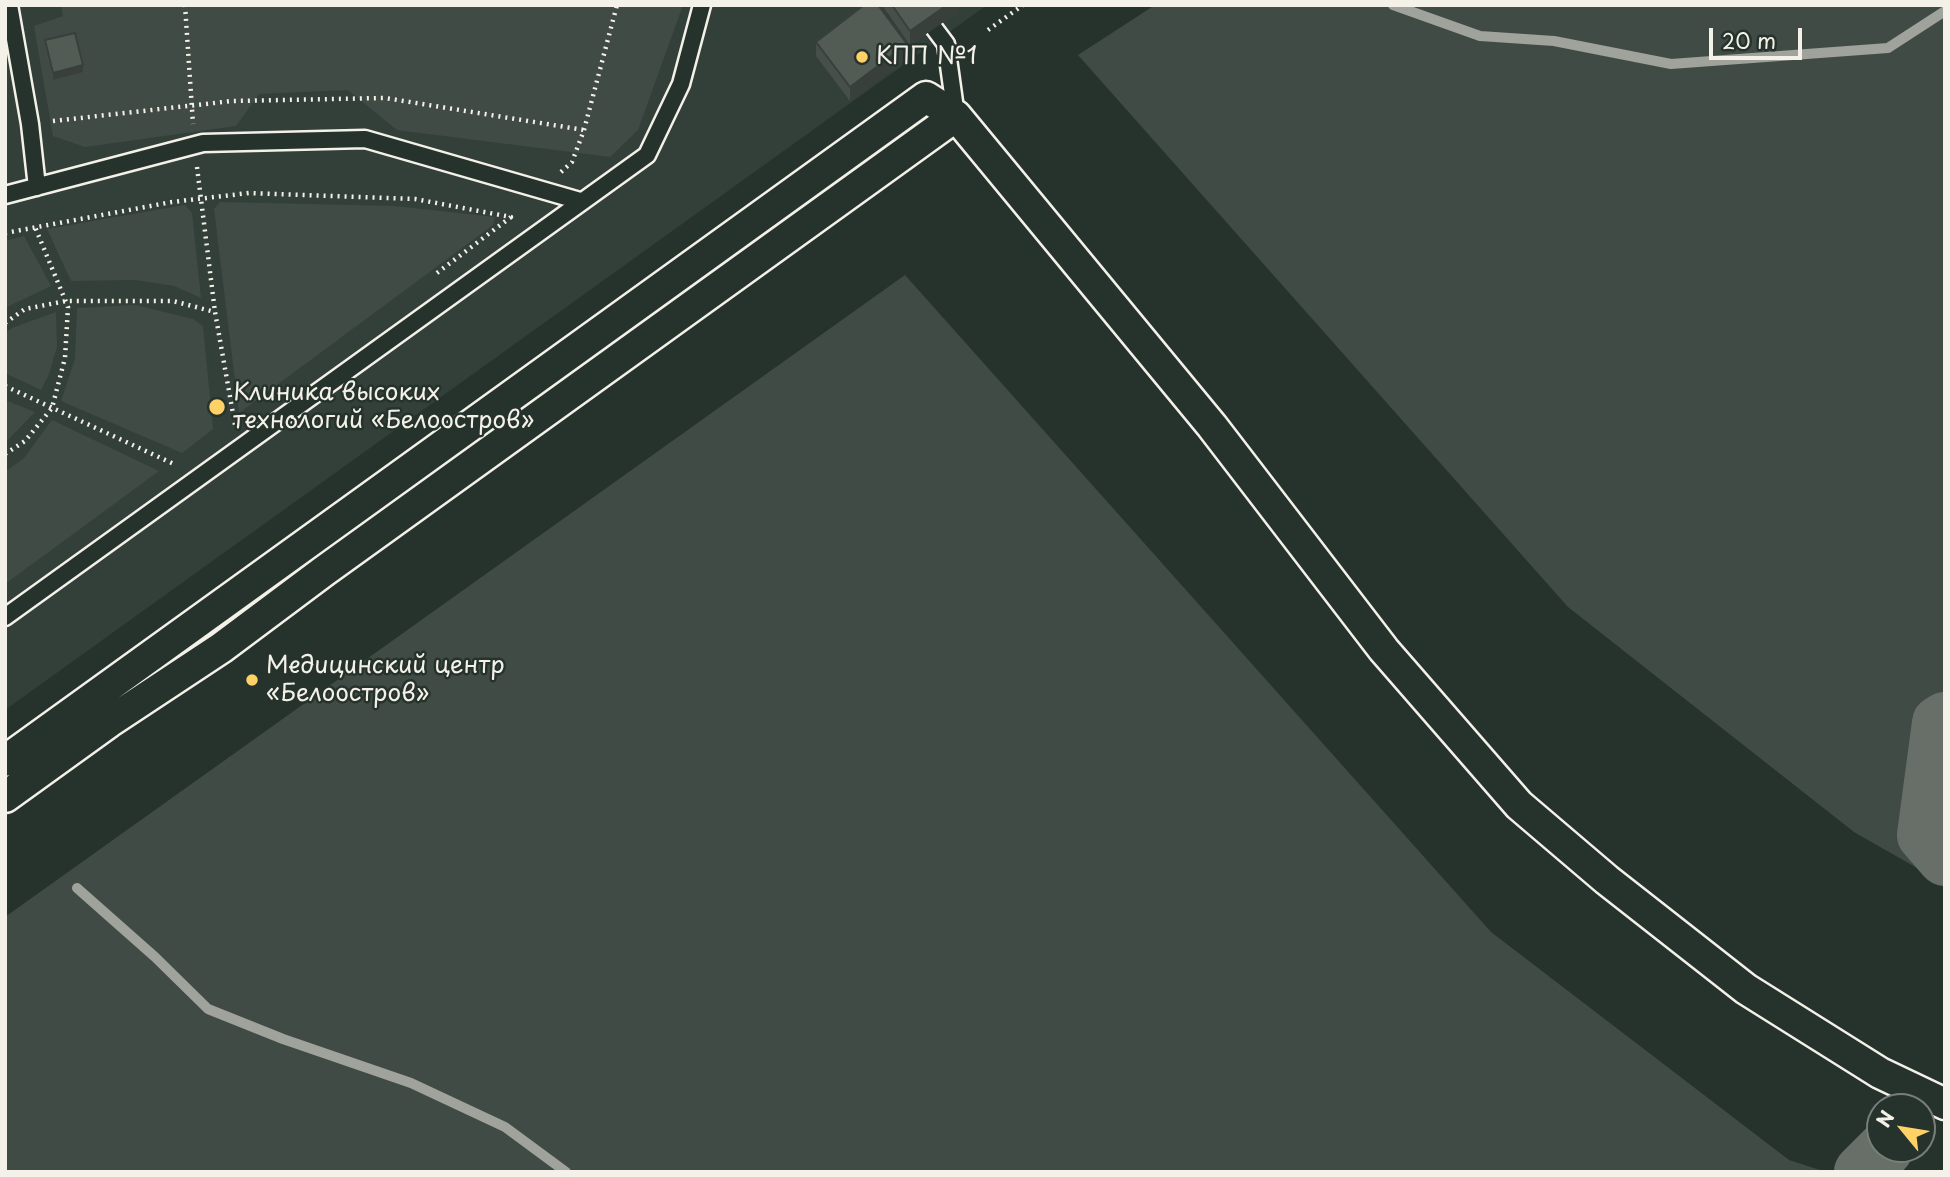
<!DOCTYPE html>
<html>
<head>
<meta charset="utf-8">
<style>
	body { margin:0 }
	#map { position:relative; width:1950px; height:1177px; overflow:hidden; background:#26332d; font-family:"Playpen Sans",sans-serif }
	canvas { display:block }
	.frame { position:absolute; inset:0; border:7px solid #f4f1e8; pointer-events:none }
	.north { position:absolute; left:1866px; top:1093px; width:70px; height:70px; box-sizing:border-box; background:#26332d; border:2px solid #787f78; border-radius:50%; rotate:300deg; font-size:19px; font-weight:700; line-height:28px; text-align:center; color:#f4f1e8 }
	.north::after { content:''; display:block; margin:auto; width:24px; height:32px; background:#ffd166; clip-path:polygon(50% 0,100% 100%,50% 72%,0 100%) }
	.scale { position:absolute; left:1709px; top:28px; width:93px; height:32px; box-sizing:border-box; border:4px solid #f4f1e8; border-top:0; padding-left:9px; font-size:21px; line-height:24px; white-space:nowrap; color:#f4f1e8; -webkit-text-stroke:5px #26332d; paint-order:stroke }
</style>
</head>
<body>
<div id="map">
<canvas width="1950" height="1177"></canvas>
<div class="frame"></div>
<div class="north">N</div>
<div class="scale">20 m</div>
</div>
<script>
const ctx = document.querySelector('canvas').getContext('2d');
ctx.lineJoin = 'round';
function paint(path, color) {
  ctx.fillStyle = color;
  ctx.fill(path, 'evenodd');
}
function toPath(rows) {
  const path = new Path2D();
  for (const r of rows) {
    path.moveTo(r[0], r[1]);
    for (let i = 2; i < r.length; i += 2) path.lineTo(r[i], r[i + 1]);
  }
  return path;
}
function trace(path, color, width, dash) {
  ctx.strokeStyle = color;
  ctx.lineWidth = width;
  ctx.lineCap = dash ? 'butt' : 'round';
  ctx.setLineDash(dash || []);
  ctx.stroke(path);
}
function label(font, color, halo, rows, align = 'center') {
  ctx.font = font + ' "Playpen Sans",sans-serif';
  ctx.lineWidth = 5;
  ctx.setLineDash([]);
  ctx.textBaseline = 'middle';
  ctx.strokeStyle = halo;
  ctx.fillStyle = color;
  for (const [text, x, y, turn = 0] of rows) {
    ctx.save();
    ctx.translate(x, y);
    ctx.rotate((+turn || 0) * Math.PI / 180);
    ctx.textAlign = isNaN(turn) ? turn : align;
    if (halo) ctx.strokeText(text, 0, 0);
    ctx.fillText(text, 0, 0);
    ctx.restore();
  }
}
paint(toPath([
	[5,5,987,5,5,710]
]), '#333f39');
paint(toPath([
	[61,5,683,5,638,130,610,157,397,130,348,90,259,94,236,126,85,147,53,136,34,26,63,16],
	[1155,5,1945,5,1945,884,1854,832,1568,607,1078,55],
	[220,202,395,206,495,217,493,225,239,413,214,209],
	[185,205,192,213,201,298,174,286,136,280,71,281,47,229],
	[24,236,51,286,5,308,5,241],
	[905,275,1491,932,1789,1160,1826,1172,5,1172,5,917],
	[136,305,193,319,203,326,213,429,182,453,61,401,75,359,77,308],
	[56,312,57,347,49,374,41,390,5,373,5,333,12,328],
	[5,400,35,412,5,443],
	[52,420,159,471,5,584,5,472,24,458]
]), '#414b45');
trace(toPath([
	[1393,5,1480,36,1554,41,1671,64,1888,48,1945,11],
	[77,888,155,957,208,1009,283,1039,411,1083,505,1127,566,1172]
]), '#9fa39b', 10);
trace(toPath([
	[1945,720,1940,723,1925,835,1945,858],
	[1862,1172,1885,1149]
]), '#676f68', 56);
const lane = toPath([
	[9,5,30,124,37,187],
	[934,28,946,44,956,116],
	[5,195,203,143,365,139,580,201],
	[5,617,647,155,681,84,702,5]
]);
const street = toPath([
	[5,761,926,97,956,116,1212,426,1384,650,1519,805,1607,880,1746,989,1880,1073,1945,1104],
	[5,797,109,722,221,648,324,571,956,116]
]);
trace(lane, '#f4f1e8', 21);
trace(street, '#f4f1e8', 35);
trace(toPath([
	[185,5,193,124],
	[988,30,1023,5],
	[53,121,232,101,385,98,584,130],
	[197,167,215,312],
	[561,172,572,162,584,130,617,5],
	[5,233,172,202,249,193,415,199,511,217,437,273],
	[5,323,25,309,66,301,173,301,215,312,235,425],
	[5,386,176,465],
	[5,454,25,441,52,408,65,358,68,307,35,227]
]), '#f4f1e8', 4.5, [2, 5]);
trace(lane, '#26332d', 16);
trace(street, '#26332d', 30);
paint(toPath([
	[882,5,958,5,958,12,910,45],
	[45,40,83,72,53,80,45,47],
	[816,42,907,58,850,101,816,56]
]), '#474f49');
paint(toPath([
	[947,5,958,5,958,12,910,45,910,31],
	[907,44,907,58,850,101,850,87],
	[83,65,83,72,53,80,53,73]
]), '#39403c');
const building = toPath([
	[864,5,878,5,907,44,850,87,816,42,864,5],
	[892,5,947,5,910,31,892,5],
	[75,33,83,65,53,73,45,40,75,33]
]);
paint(building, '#525c55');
trace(building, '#39403c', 2);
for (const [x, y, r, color] of [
	[862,57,7,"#ffd166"],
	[217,407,9,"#ffd166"],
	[252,680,7,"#ffd166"]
]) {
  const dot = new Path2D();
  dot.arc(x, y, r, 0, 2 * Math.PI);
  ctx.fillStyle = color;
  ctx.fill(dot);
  trace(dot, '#26332d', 2.5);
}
label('24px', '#f4f1e8', '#26332d', [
	["КПП №1",876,57],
	["Клиника высоких",233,393],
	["технологий «Белоостров»",233,421],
	["Медицинский центр",266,666],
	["«Белоостров»",266,694]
], 'left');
</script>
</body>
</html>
